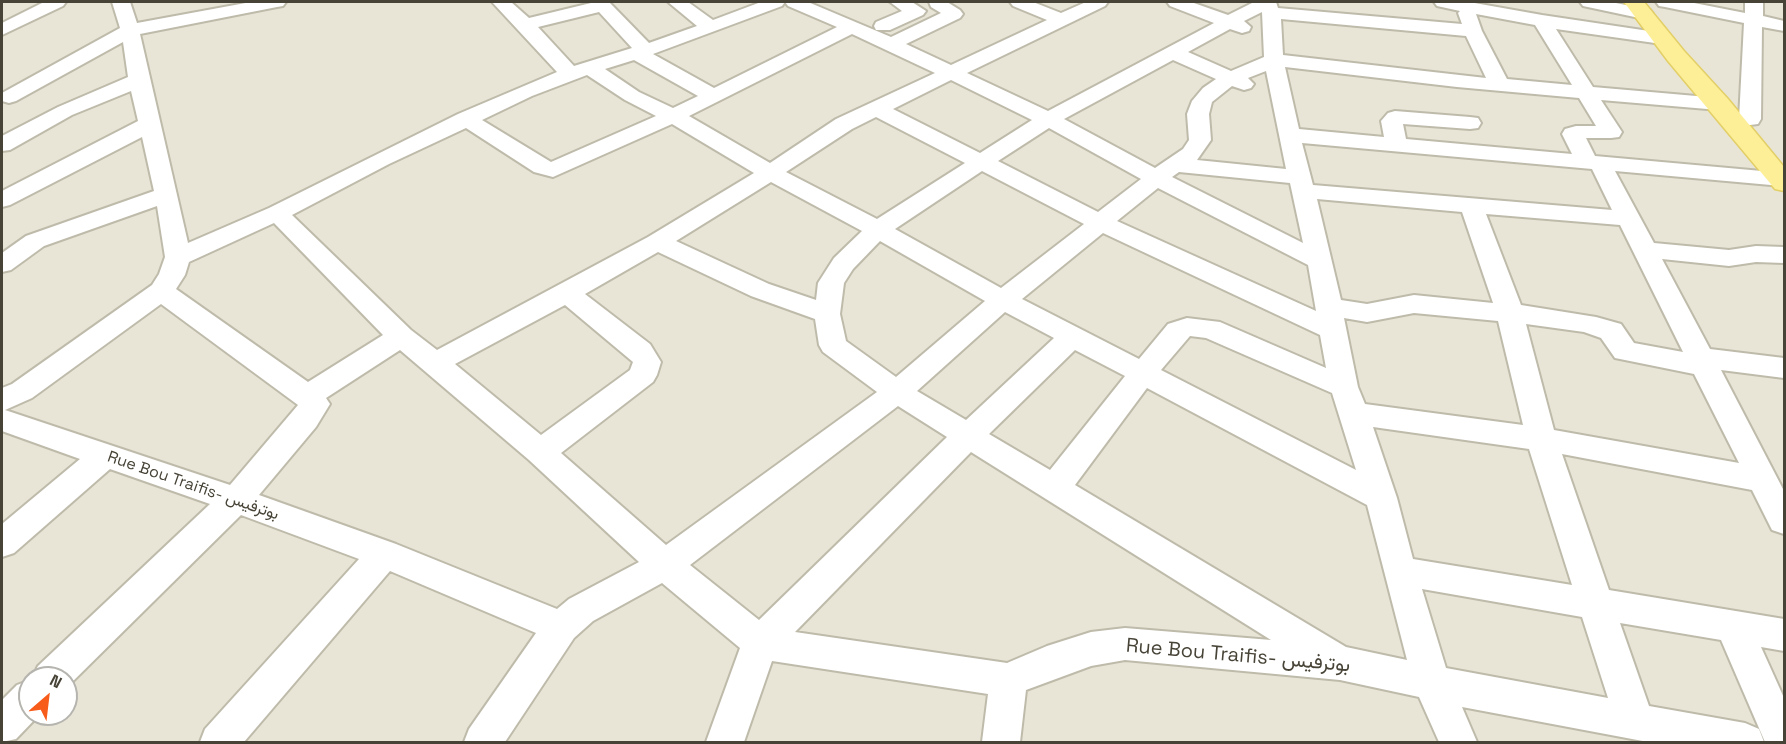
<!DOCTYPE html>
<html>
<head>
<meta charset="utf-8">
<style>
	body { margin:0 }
	#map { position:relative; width:1786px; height:744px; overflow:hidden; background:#f4f2e8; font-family:"Space Grotesk",sans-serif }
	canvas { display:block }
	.frame { position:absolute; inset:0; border:3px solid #474337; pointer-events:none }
	.north { position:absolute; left:18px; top:666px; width:60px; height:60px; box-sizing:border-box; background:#fff; border:2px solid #b5b4af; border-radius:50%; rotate:28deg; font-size:16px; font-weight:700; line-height:24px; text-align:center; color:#474337 }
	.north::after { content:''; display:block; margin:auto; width:21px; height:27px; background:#f85c1b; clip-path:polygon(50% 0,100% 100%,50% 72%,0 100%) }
</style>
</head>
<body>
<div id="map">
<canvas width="1786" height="744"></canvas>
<div class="frame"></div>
<div class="north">N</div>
</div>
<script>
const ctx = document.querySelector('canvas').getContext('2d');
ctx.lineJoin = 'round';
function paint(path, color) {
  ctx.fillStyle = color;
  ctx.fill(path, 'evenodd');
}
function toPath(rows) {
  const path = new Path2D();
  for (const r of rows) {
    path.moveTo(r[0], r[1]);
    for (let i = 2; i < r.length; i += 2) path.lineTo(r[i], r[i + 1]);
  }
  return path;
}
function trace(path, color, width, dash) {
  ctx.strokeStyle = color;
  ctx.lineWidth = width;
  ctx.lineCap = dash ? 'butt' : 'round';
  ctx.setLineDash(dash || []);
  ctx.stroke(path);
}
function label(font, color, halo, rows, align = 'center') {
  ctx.font = font + ' "Space Grotesk",Vazirmatn,sans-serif';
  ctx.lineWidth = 6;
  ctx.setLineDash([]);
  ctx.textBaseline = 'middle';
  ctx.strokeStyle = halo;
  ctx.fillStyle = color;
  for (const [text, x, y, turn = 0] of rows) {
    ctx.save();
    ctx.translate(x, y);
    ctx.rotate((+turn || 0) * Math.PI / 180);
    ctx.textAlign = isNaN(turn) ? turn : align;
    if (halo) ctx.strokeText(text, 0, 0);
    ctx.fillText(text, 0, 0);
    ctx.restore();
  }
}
paint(toPath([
	[2,2,1784,2,1784,742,2,742],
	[30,678,66,678,66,714,30,714]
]), '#e8e5d6');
const minor = toPath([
	[44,2,66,2,63,6,2,35,2,23,44,2],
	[112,2,130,2,137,23,251,2,286,2,283,6,277,7,140,34,188,243,269,208,458,114,557,72,492,2,511,2,529,18,591,3,590,2,609,2,649,43,697,26,668,2,688,2,713,20,761,2,785,2,782,6,653,54,714,88,837,27,788,6,785,2,808,2,891,37,941,13,931,7,929,2,947,2,960,10,963,14,960,18,906,44,951,65,1047,20,1013,6,1010,2,1033,2,1061,13,1086,2,1108,2,1105,6,967,73,1048,111,1214,23,1170,6,1167,2,1191,2,1228,15,1254,2,1276,2,1278,8,1462,24,1458,13,1460,11,1437,6,1434,2,1469,2,1542,15,1669,34,1671,38,1669,42,1662,44,1556,29,1593,87,1719,98,1726,100,1729,104,1726,108,1719,110,1601,100,1622,132,1619,137,1611,138,1586,138,1595,156,1784,173,1784,185,1782,186,1615,171,1654,243,1729,250,1756,246,1784,247,1784,263,1756,262,1729,266,1662,259,1710,349,1784,358,1784,378,1721,370,1784,491,1784,534,1772,530,1752,490,1562,454,1609,590,1784,619,1784,651,1761,647,1784,698,1784,742,1765,742,1721,640,1620,623,1649,706,1745,723,1759,729,1764,742,1648,742,1462,707,1477,742,1439,742,1419,697,1340,680,1125,660,1091,666,1026,690,1020,742,982,742,988,694,772,661,744,742,706,742,740,648,662,583,593,621,574,638,505,742,464,742,469,729,536,633,390,571,244,742,200,742,205,729,359,559,241,515,66,688,66,678,32,678,38,666,210,504,110,469,14,553,2,557,2,524,80,459,2,431,2,388,12,384,152,285,159,274,165,257,157,206,44,246,11,270,2,272,2,253,26,236,154,191,142,137,10,205,2,207,2,191,138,121,131,91,72,115,10,150,2,151,2,136,58,107,128,77,123,42,16,101,9,103,2,101,2,93,120,28,112,2],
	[599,12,632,48,574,66,538,27,599,12],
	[1262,12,1264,57,1231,71,1188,52,1230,29,1242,33,1249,31,1251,27,1244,21,1262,12],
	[1476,14,1535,25,1572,85,1507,79,1482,31,1476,14],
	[1281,19,1466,36,1486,78,1283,55,1281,19],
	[852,34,935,73,836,119,770,163,689,116,852,34],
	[634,60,698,96,673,108,639,92,605,69,634,60],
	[1173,60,1216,79,1203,88,1192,101,1187,114,1189,140,1183,149,1155,168,1064,119,1173,60],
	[1285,67,1457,87,1579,98,1596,126,1576,126,1565,129,1562,134,1572,154,1406,139,1403,124,1470,129,1478,128,1481,123,1478,118,1470,117,1395,111,1388,113,1381,121,1384,137,1299,129,1285,67],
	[1266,71,1286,169,1197,160,1211,140,1209,114,1212,102,1232,86,1244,90,1251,88,1254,84,1248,78,1266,71],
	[587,75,625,100,656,116,551,162,482,120,532,96,587,75],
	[951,80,1032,120,980,153,893,109,951,80],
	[876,117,965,163,877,219,786,172,852,129,876,117],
	[672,124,754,173,648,237,437,350,411,330,292,215,389,164,466,128,534,172,553,177,672,124],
	[1049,128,1141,179,1098,212,998,161,1049,128],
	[1302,143,1592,169,1612,210,1313,185,1302,143],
	[982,171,1084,224,1001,288,895,229,982,171],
	[1179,172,1290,183,1303,243,1172,177,1179,172],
	[771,182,862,231,834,258,818,283,816,300,769,284,676,241,771,182],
	[1158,188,1308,265,1316,311,1117,221,1158,188],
	[1317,199,1462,212,1493,303,1414,295,1367,304,1341,300,1317,199],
	[1486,214,1620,225,1683,352,1634,343,1621,324,1596,317,1521,305,1486,214],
	[274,223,383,335,308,382,176,289,185,275,189,262,274,223],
	[1103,233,1320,335,1326,368,1220,322,1187,318,1168,324,1139,359,1022,299,1103,233],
	[880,241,985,301,896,377,846,341,840,314,844,283,853,269,880,241],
	[658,252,751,296,815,319,819,345,823,352,877,392,666,545,561,453,653,382,657,375,661,362,650,344,585,294,658,252],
	[161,304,298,405,230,485,5,410,32,398,161,304],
	[565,305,633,362,630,370,541,435,455,364,565,305],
	[1005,312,1054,338,966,420,917,391,1005,312],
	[1414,313,1498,321,1523,425,1365,404,1358,387,1344,318,1367,322,1414,313],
	[1526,324,1584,332,1601,338,1615,358,1694,374,1739,463,1554,430,1526,324],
	[1190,336,1206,338,1332,393,1356,470,1161,370,1190,336],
	[400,350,529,460,639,562,569,599,557,609,396,544,259,495,316,427,330,404,326,398,400,350],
	[1075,350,1125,376,1050,470,989,434,1075,350],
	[1147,388,1367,505,1407,660,1346,647,1075,485,1147,388],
	[898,406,947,437,759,620,690,565,898,406],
	[1373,427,1529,449,1572,585,1413,559,1397,498,1373,427],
	[971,452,1271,640,1125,628,1091,632,1047,646,1007,663,795,632,971,452],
	[1422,589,1582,617,1608,698,1446,668,1422,589],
	[890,2,912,2,926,11,923,15,890,30,876,30,874,26,876,22,902,11,890,2],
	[1580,2,1611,2,1650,10,1653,14,1650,18,1644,19,1583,6,1580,2],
	[1656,2,1689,2,1745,13,1745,2,1763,2,1763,16,1784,21,1784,31,1762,27,1761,119,1758,124,1750,125,1742,124,1739,119,1744,23,1665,7,1659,6,1656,2],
	[30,680,30,714,40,714,16,739,2,742,2,700,17,685,30,680]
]);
const major = toPath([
	[1624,2,1644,2,1684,51,1728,99,1784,167,1784,191,1775,189,1668,61,1624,2]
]);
trace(minor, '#bfbbab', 4);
trace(major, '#e3cf67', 3);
paint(minor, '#fff');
paint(major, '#fdef98');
label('16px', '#474337', '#fff', [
	["Rue Bou Traifis- بوترفيس",193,486,19]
]);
label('20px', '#474337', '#fff', [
	["Rue Bou Traifis- بوترفيس",1238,656,5]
]);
</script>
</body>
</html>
